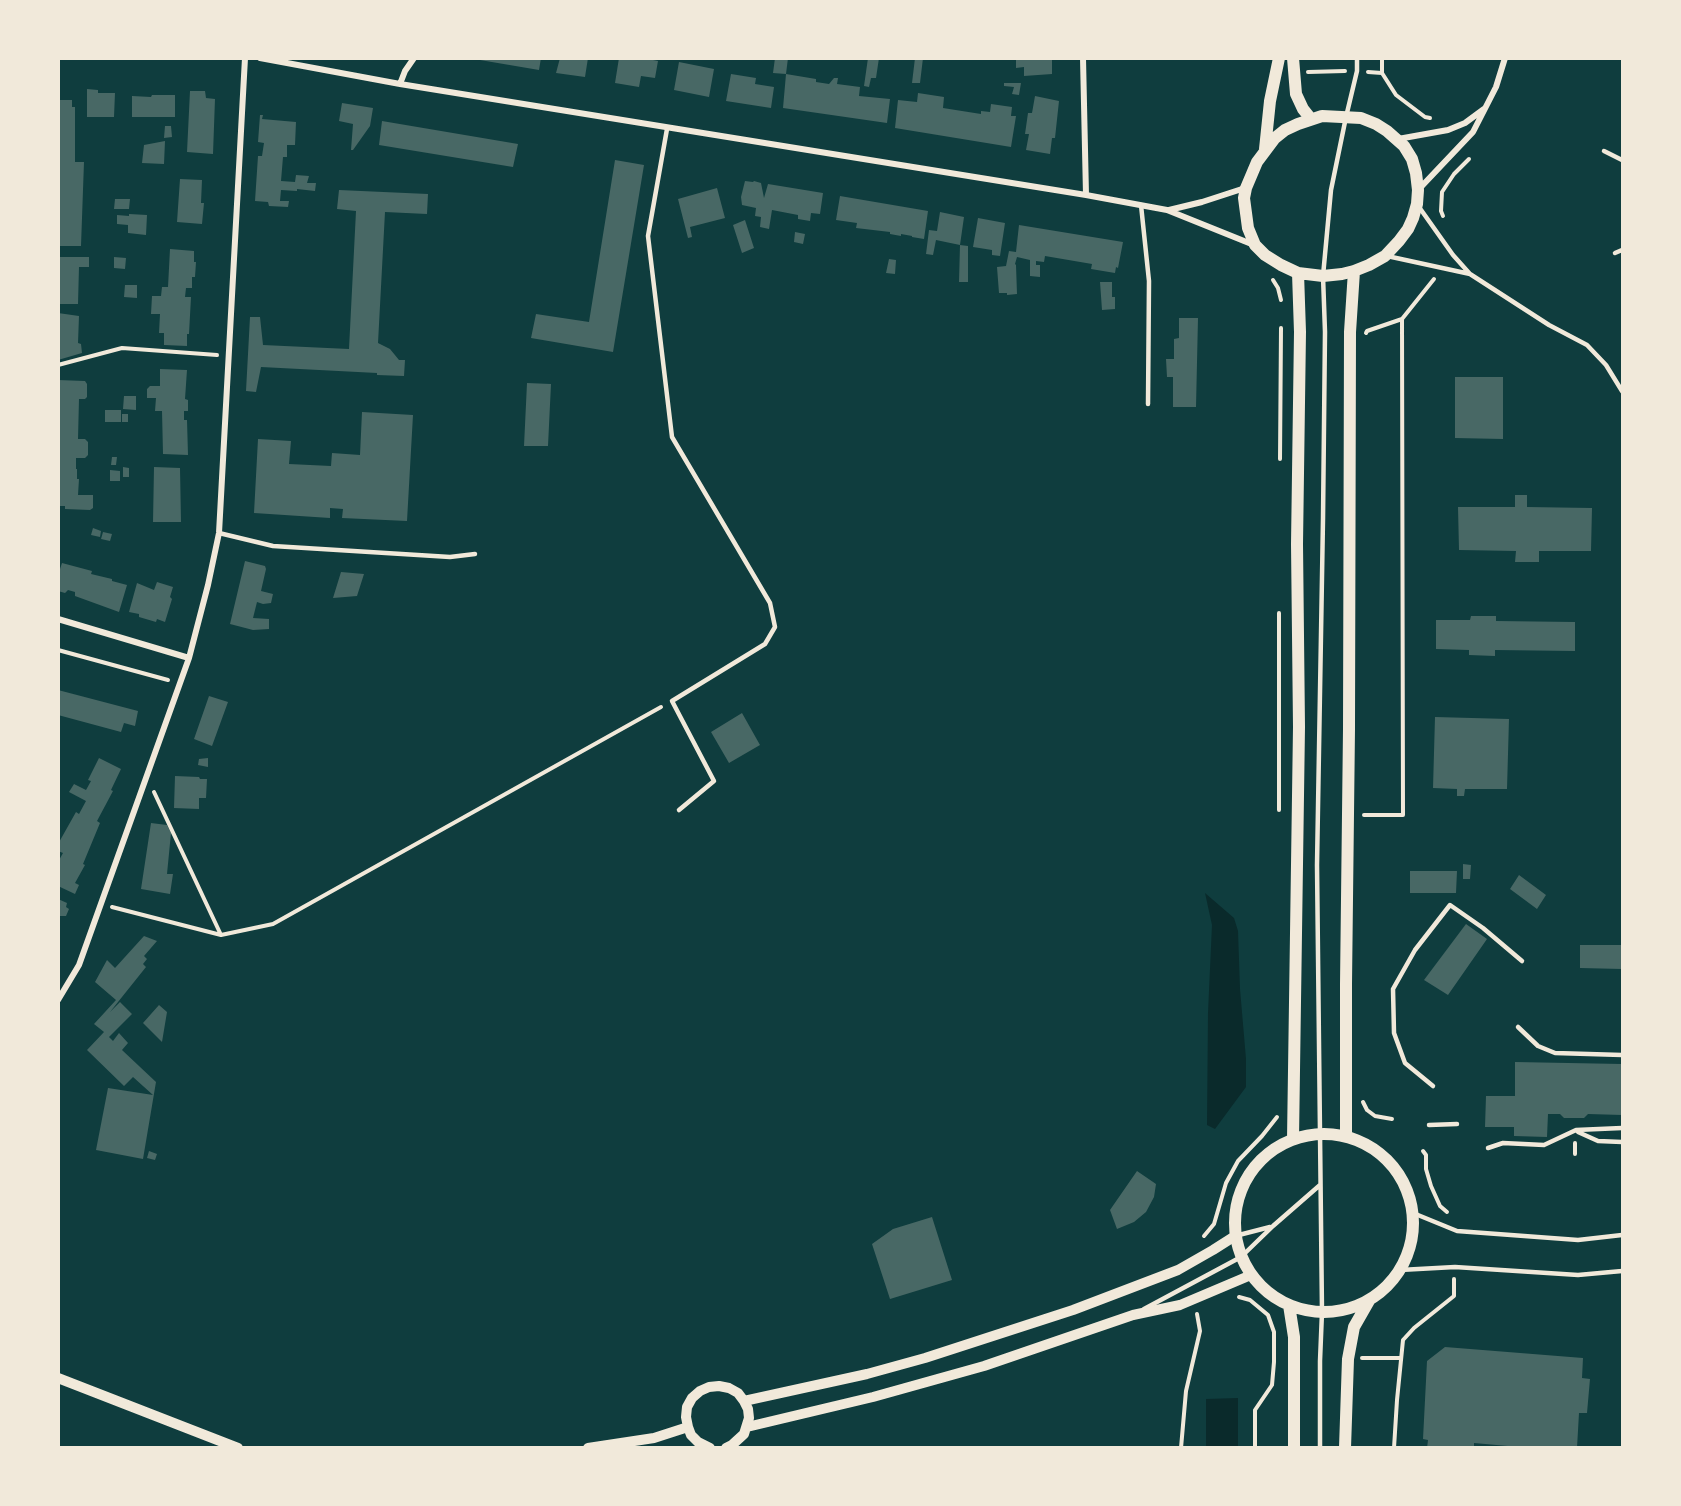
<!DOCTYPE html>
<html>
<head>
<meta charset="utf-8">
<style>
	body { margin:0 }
	#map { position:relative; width:1681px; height:1506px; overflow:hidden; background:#0f3d3e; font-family:"DejaVu Sans",sans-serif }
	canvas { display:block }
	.frame { position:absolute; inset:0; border:60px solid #f1e9da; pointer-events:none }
</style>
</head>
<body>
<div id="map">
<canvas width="1681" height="1506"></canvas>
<div class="frame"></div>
</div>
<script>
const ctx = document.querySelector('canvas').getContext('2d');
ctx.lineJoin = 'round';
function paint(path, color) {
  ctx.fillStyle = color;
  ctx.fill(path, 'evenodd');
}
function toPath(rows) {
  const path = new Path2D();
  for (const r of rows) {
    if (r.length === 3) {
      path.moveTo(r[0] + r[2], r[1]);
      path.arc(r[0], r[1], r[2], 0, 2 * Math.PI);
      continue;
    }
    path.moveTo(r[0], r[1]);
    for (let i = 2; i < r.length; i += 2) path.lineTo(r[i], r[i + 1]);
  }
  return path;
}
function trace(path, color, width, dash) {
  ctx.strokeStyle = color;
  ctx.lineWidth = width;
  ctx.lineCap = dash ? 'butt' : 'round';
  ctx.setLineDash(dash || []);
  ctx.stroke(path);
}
paint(toPath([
	[1205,893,1234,918,1238,931,1240,989,1246,1059,1246,1087,1215,1129,1207,1125,1208,1013,1212,925],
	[1238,1398,1238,1447,1206,1447,1206,1399]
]), '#0a2a2b');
paint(toPath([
	[480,58,541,58,539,70,480,60],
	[560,58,588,58,585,77,556,73],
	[619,58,643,58,658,61,655,78,641,76,639,87,615,83],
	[775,58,788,58,786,74,816,79,816,82,829,84,834,78,838,78,837,84,860,87,859,96,890,99,887,123,783,108,786,74,773,73],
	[868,58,879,58,876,78,871,78,869,87,864,86],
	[915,58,923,58,920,83,912,83],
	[1016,58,1052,58,1052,74,1024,76,1024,67,1016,68],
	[679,62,714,69,709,97,674,90],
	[731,74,756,78,755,84,774,87,771,108,726,101],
	[1004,83,1021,83,1019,95,1012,94,1014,87,1004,86],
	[87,89,98,90,98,93,115,93,114,117,87,117],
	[190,91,205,91,206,98,215,99,213,154,187,152],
	[918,93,944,97,943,108,981,114,981,111,990,112,991,104,1012,107,1011,116,1016,116,1011,147,895,128,898,100,917,102],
	[152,95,175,95,175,117,132,117,132,96,151,97],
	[1035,96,1059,101,1055,138,1052,138,1050,154,1026,150,1029,134,1025,134,1028,113,1032,113],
	[60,100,72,100,72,107,75,107,75,162,84,162,81,246,58,246,58,106,60,107],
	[342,103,373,108,370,126,353,150,351,150,353,124,339,121],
	[260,115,263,115,262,119,296,122,295,145,287,145,287,157,283,157,281,181,295,182,296,175,309,176,307,183,316,183,315,191,297,189,297,191,281,190,280,201,289,201,288,207,269,206,268,202,255,201,258,156,262,156,264,143,258,142],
	[382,121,518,144,513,167,379,145],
	[165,126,171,126,172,137,164,138],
	[165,141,164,164,142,163,144,145],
	[615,160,644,165,613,352,531,338,536,314,589,322],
	[180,179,202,180,201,203,204,203,202,224,177,222],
	[745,181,753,182,754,181,761,183,764,198,768,184,823,193,820,214,811,213,810,221,798,219,798,215,772,210,769,229,760,227,761,217,755,216,756,208,742,205,741,197],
	[717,188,725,218,690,227,692,237,688,238,678,199],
	[339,190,428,194,427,214,385,212,378,343,390,349,399,360,405,360,404,376,377,375,377,373,261,367,256,392,246,391,250,317,260,317,263,345,349,349,356,211,337,209],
	[840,196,928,211,924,239,912,237,912,236,901,234,901,236,890,234,890,232,856,228,857,223,836,220],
	[115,199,130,199,129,209,114,209],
	[940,212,964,217,960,245,968,246,968,282,959,282,960,245,936,240,933,255,926,254,929,230,937,231],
	[129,214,147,215,146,235,128,233,128,225,117,224,117,215,129,216],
	[978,218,1005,223,1000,256,992,255,992,250,973,247],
	[745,220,754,248,742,253,733,225],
	[1019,225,1123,242,1118,268,1116,267,1115,273,1091,269,1092,264,1045,256,1044,262,1036,261,1036,265,1040,265,1040,277,1030,276,1030,260,1017,257,1015,264,1016,265,1017,294,1007,295,1007,293,999,293,997,267,1006,266,1009,251,1016,252],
	[795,232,805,234,803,244,794,242],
	[170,249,194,251,194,262,196,262,195,277,192,277,192,288,186,288,185,297,191,297,189,334,187,334,187,346,164,345,164,333,159,333,160,314,151,314,152,296,161,296,162,287,168,287],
	[58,257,89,257,89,267,79,267,78,304,58,304],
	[114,257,126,258,125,269,114,268],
	[889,259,896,260,895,274,886,273],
	[1100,282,1112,282,1112,297,1115,297,1115,309,1102,310],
	[125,285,137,285,137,298,124,297],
	[58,313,79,316,78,343,81,344,82,353,58,360],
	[1179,318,1198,318,1196,407,1173,407,1173,377,1167,377,1166,359,1174,359,1174,339,1179,338],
	[160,369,187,370,185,399,188,400,188,411,184,411,184,420,187,420,188,455,163,454,162,411,155,411,156,398,147,398,147,389,150,386,160,386],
	[1455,377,1503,377,1503,439,1455,438],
	[58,380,85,381,87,384,87,397,85,399,79,399,78,439,85,439,88,442,88,455,85,458,76,458,76,469,77,469,77,479,79,479,78,495,93,495,93,508,90,510,65,509,65,506,58,506],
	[527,383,551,384,548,446,524,446],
	[124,396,136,396,136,410,123,409],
	[105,410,121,410,121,422,105,422],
	[362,412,413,415,407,521,342,518,343,509,330,508,330,518,254,513,258,439,291,441,289,464,331,466,332,453,360,455],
	[122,414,128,414,128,422,122,422],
	[112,457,117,457,116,465,111,465],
	[123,467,129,468,129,477,123,477],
	[154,467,180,468,181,522,153,522],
	[110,470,120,471,120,481,110,481],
	[1515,495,1527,495,1527,507,1592,508,1591,551,1539,551,1539,562,1515,562,1516,551,1459,550,1458,507,1515,507],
	[93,528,101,531,100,537,91,535],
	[103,532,112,534,110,541,101,539],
	[245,561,265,566,266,569,261,591,273,594,271,603,263,604,257,602,253,618,269,619,269,629,253,630,230,624],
	[62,563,92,571,91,574,112,579,112,581,127,585,119,612,75,596,75,592,68,590,65,593,58,591,58,575],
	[341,572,364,574,357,596,333,598],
	[157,582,173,587,170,597,172,599,165,622,157,619,156,622,139,617,139,614,129,612,137,583,154,590],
	[1471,616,1496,616,1496,621,1575,622,1575,651,1495,650,1495,656,1469,655,1469,650,1436,649,1436,620,1470,620],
	[58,690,138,711,135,726,124,723,121,732,58,715],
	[209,696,228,702,212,746,194,739],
	[742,713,760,745,729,763,711,732],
	[1435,717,1509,719,1507,789,1465,789,1464,796,1457,796,1457,789,1433,788],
	[99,758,121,769,111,790,113,791,97,821,100,823,83,864,85,865,75,883,79,885,75,894,58,886,58,862,63,853,58,851,58,844,76,812,79,814,86,801,69,792,74,784,86,790,91,781,88,780],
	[208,758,208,767,198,765,199,759],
	[175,776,199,777,200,779,207,779,206,798,199,798,199,809,174,808],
	[151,823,167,825,171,833,167,874,173,874,170,894,141,889],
	[1463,864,1471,865,1470,879,1463,879],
	[1410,871,1457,871,1456,893,1410,893],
	[1519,875,1546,895,1537,909,1510,889],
	[58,899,67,903,66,907,69,909,66,916,58,916],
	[1466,924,1487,939,1448,995,1424,980],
	[144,936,157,941,144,956,147,959,143,964,146,967,110,1012,120,1002,132,1014,109,1037,113,1041,119,1033,128,1043,122,1050,156,1082,143,1159,96,1150,108,1088,153,1095,133,1077,124,1086,87,1050,104,1032,94,1024,116,1000,95,982,107,960,115,968],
	[1580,945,1622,945,1622,969,1580,968],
	[159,1005,167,1012,162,1042,143,1023],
	[1515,1062,1622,1064,1622,1115,1588,1114,1584,1118,1564,1118,1560,1114,1548,1114,1547,1137,1514,1136,1514,1127,1485,1127,1486,1096,1515,1096],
	[149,1151,157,1154,155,1160,147,1158],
	[1137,1171,1156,1184,1154,1197,1146,1212,1134,1222,1117,1229,1110,1210],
	[932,1217,952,1280,890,1299,872,1244,893,1229],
	[1445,1347,1583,1358,1582,1378,1590,1379,1587,1413,1579,1413,1577,1448,1530,1448,1474,1443,1474,1448,1427,1448,1428,1440,1423,1439,1427,1361]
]), '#486865');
trace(toPath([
	[1382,58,1382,73,1396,95,1425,117,1430,118],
	[1308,72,1345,71],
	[1368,72,1382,73],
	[1443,216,1441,211,1442,192,1454,174,1469,159],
	[1273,280,1278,288,1281,300],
	[1366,333,1367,331,1402,319,1434,279],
	[58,365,122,348,217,355],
	[1280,459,1281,328],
	[1279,613,1279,810],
	[58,650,168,680],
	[154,792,221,935,273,924,661,707],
	[1364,815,1403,815,1402,319],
	[112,907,221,935],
	[1363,1102,1367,1110,1375,1116,1392,1119],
	[1423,1151,1426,1155,1426,1169,1431,1186,1440,1206,1447,1212],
	[1575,1154,1575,1143],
	[1204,1236,1214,1224,1226,1183,1238,1161,1262,1136,1277,1117],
	[1239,1297,1250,1300,1268,1315,1274,1332,1274,1362,1272,1385,1255,1410,1255,1448],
	[1362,1358,1400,1358],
	[1181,1448,1186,1391,1200,1331,1197,1314],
	[1394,1448,1397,1400,1403,1340,1414,1328,1454,1296,1454,1279]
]), '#f1e9da', 4);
trace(toPath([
	[667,129,648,236,672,437,770,603,775,627,765,644,672,701,714,781,679,810],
	[1604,151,1622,160],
	[1141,205,1149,281,1148,404],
	[1419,207,1453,255,1470,274,1549,325,1587,345,1606,365,1622,391],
	[1615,253,1622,250],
	[1387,256,1470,274],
	[219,533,273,546,450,557,475,554],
	[1518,1027,1538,1046,1555,1053,1622,1055],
	[1433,1086,1405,1063,1394,1033,1393,989,1415,950,1450,905,1483,928,1522,961],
	[1429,1125,1457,1124],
	[1578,1132,1598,1141,1622,1142],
	[1488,1148,1503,1143,1544,1145,1576,1130,1622,1128],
	[1413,1213,1457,1231,1578,1240,1622,1235],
	[1235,1236,1270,1227],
	[1400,1270,1455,1267,1578,1275,1622,1271],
	[1144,1309,1241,1257,1273,1226,1320,1185],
	[1320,1448,1320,1361,1322,1312,1317,865,1323,519,1325,332,1323,276,1331,190,1346,117,1357,71,1357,58]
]), '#f1e9da', 4.5);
trace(toPath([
	[260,58,400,84,1086,195,1167,210,1254,245],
	[1083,58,1086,195],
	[400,84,405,71,414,58],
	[1398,139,1448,130,1465,123,1484,109],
	[1420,188,1473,132,1496,87,1505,58],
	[1169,210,1202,202,1245,188],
	[58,619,189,658],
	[58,1000,79,965,189,658,208,585,219,533,245,58]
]), '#f1e9da', 6);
trace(toPath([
	[58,1378,238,1448],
	[744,1401,867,1374,925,1358,1073,1310,1178,1270,1213,1250,1235,1236],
	[747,1427,873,1397,984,1366,1133,1315,1180,1305,1251,1275],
	[588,1448,654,1438,688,1427],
	[710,1448,698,1442,691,1435,688,1427,686,1417,687,1407,692,1398,700,1391,709,1387,719,1386,729,1388,738,1393,744,1401,748,1409,749,1418,744,1434,732,1445,726,1448]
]), '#f1e9da', 10);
trace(toPath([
	[1293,58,1296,94,1303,109,1311,119],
	[1322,116,1361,118,1376,124,1387,131,1404,146,1412,159,1416,173,1418,190,1417,204,1413,218,1408,229,1399,241,1385,256,1369,265,1354,271,1342,274,1323,276,1298,273,1281,265,1265,255,1255,245,1248,228,1244,198,1246,188,1257,162,1275,138,1285,130,1298,124,1322,116],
	[1265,149,1270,101,1279,58],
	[1324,1223,89],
	[1346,1136,1346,984,1349,729,1350,332,1354,271],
	[1293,1139,1299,727,1297,544,1300,332,1298,273],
	[1289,1305,1294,1337,1294,1448],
	[1345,1448,1348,1359,1354,1327,1370,1299]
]), '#f1e9da', 12);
</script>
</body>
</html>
